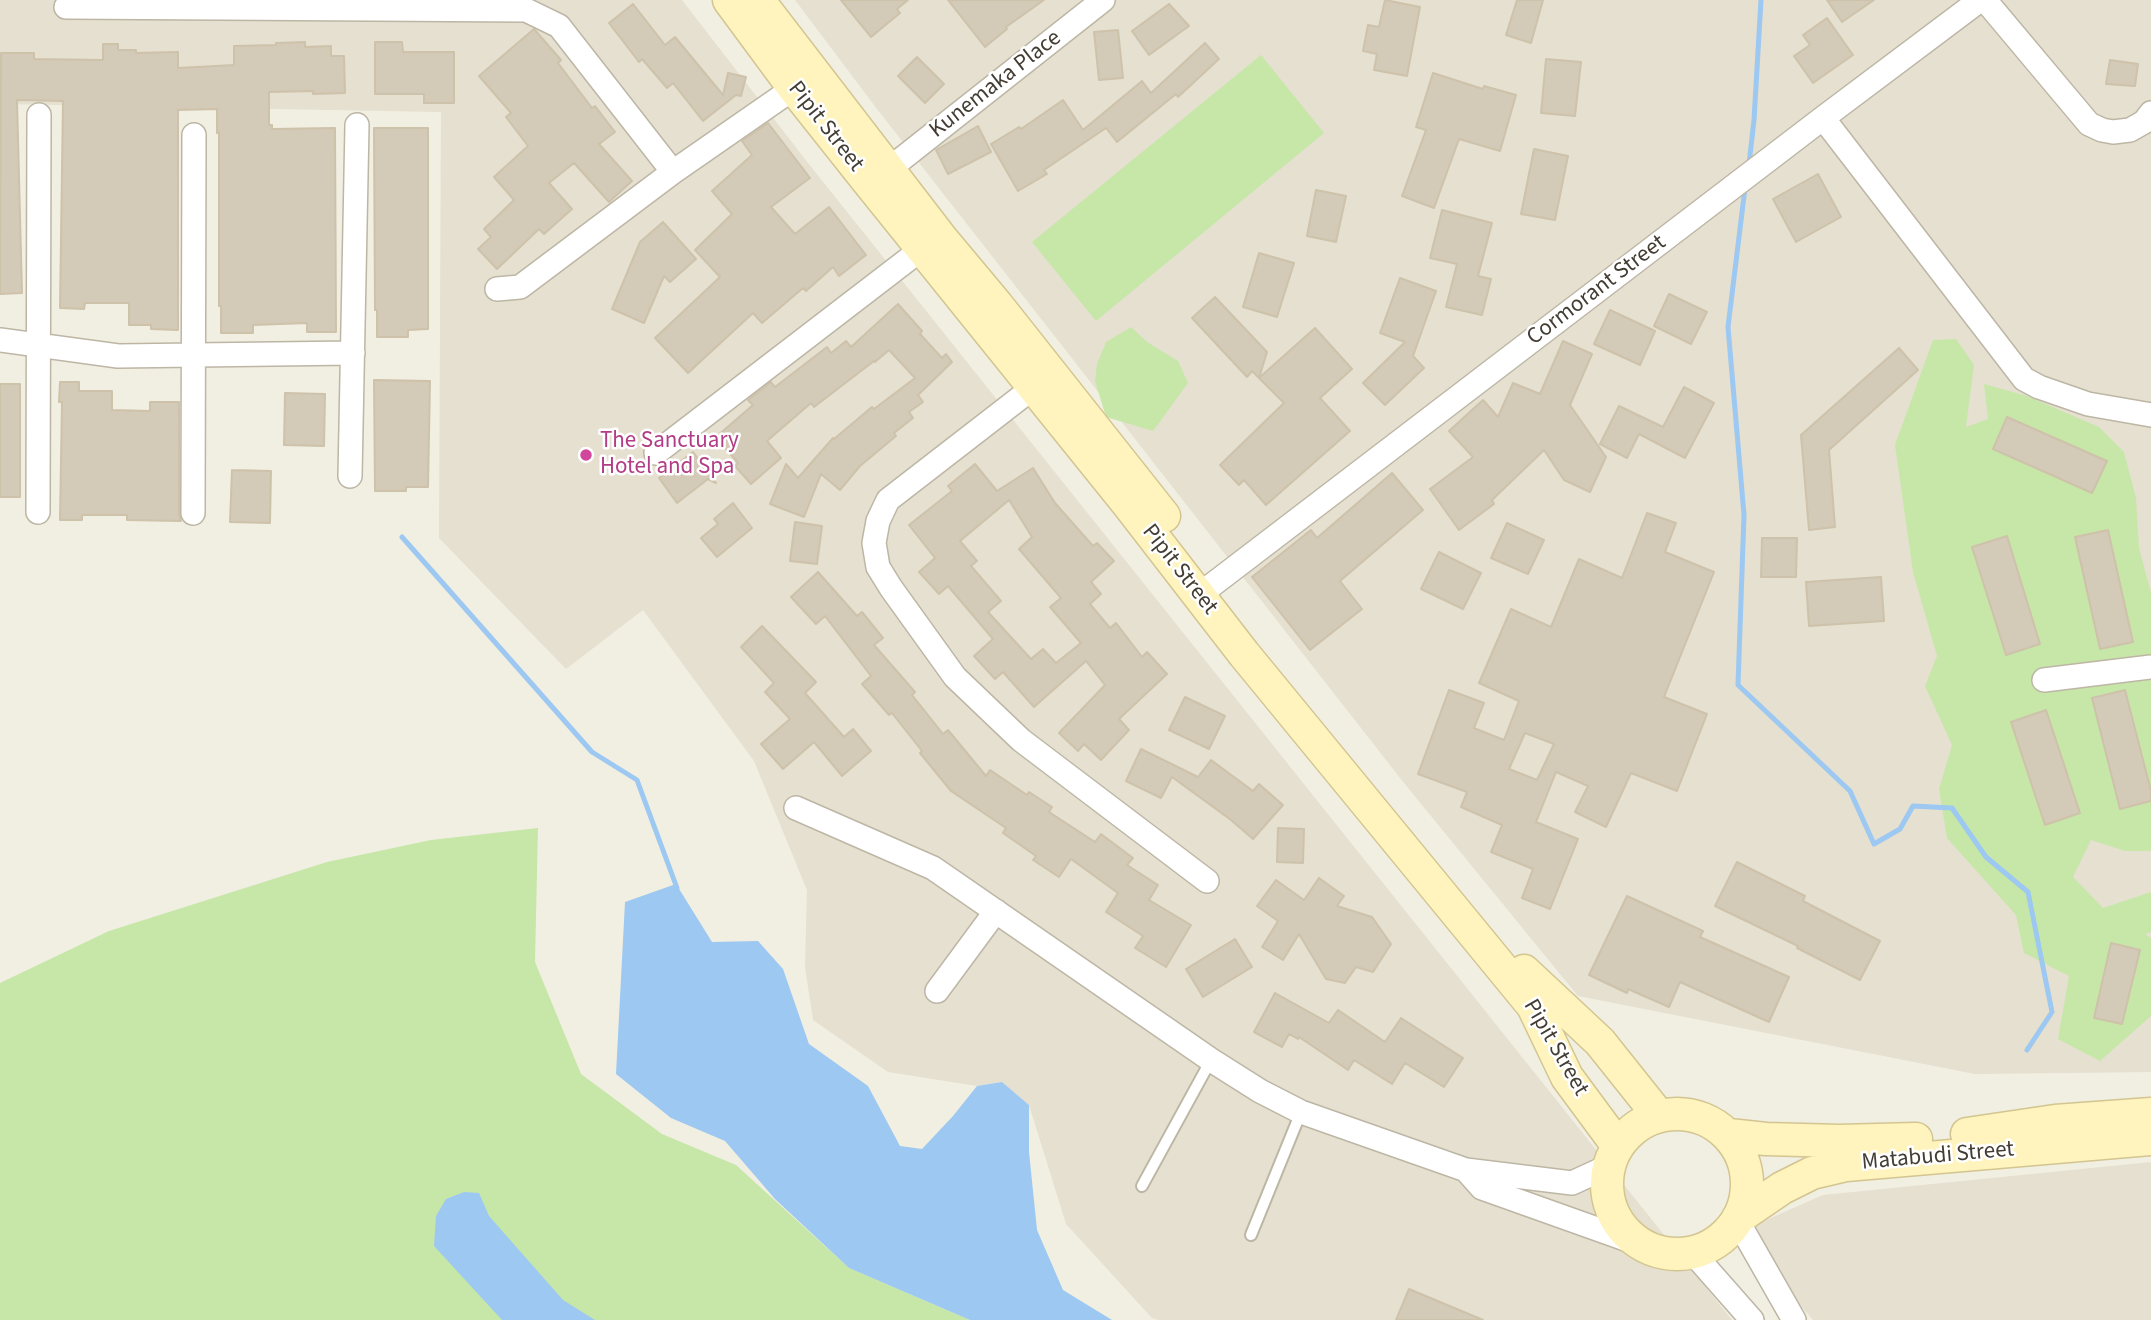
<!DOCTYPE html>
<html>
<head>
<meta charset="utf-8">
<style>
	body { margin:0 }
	canvas { display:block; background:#f1eee2 }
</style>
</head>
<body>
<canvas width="2151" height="1320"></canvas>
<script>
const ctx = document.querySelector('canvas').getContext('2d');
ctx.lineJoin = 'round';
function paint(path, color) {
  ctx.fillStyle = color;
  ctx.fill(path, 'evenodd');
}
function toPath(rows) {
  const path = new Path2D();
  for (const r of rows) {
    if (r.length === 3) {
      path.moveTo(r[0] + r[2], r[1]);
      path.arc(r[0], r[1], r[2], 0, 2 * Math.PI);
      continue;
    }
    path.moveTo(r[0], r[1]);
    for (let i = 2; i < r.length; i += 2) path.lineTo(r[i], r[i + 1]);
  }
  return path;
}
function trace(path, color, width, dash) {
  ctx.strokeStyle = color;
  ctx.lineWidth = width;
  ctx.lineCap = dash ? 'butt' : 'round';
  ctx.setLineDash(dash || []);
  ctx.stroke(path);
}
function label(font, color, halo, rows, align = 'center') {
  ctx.font = font + ' "Source Sans 3",sans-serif';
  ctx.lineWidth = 5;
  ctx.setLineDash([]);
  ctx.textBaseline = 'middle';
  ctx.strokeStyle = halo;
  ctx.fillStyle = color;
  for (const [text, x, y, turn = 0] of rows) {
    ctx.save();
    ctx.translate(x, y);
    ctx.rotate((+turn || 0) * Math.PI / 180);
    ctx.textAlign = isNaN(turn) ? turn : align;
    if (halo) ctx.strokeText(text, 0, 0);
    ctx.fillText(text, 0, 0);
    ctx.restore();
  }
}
paint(toPath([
	[0,0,682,0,808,163,1732,1320,1158,1320,1152,1318,1066,1224,1029,1105,1002,1082,977,1086,888,1072,813,1020,805,967,807,890,754,761,643,610,566,669,439,538,441,112,0,104],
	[795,0,2151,0,2151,1072,1975,1074,1578,996,1404,783,877,109],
	[2151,1162,2151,1320,1813,1320,1739,1232,1823,1195]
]), '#e5e0d0');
paint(toPath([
	[1261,55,1324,133,1096,321,1032,242],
	[1131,327,1147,342,1178,361,1188,383,1153,431,1106,417,1095,381,1097,364,1106,342],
	[1956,339,1974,365,1966,427,1988,419,1984,384,2027,396,2099,427,2124,452,2136,498,2139,548,2151,593,2151,851,2125,851,2091,840,2073,877,2103,908,2151,892,2151,932,2145,934,2151,938,2151,1016,2100,1061,2058,1039,2069,976,2024,953,2016,915,1947,838,1939,789,1952,745,1925,686,1937,656,1913,572,1895,445,1933,340],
	[538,828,535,962,581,1074,662,1134,736,1165,849,1268,970,1320,0,1320,0,983,109,931,327,862,431,840]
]), '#c7e7a9');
paint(toPath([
	[676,884,712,942,758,941,783,969,809,1044,868,1086,900,1146,922,1149,953,1116,977,1086,1002,1082,1029,1105,1029,1152,1037,1230,1063,1290,1112,1320,970,1320,849,1268,775,1199,725,1141,671,1118,616,1074,625,902],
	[464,1192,479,1193,489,1216,563,1300,595,1320,502,1320,434,1246,436,1216,446,1199]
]), '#9cc8f1');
trace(toPath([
	[1749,164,1754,120,1761,0],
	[1745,188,1728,327,1744,515,1738,685,1850,791,1874,844,1900,829,1913,806,1952,808,1986,857,2028,892,2052,1012,2027,1050],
	[402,537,592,752,637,780,677,888]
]), '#9cc8f1', 5);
const building = toPath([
	[841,0,908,0,897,9,900,13,871,37,841,0],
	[948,0,1044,0,1006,27,1007,29,985,47,948,0],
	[1385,0,1420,7,1407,76,1374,70,1377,54,1363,51,1368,25,1379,27,1385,0],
	[1517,0,1543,0,1531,43,1506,35,1517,0],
	[1827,0,1874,0,1842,22,1827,0],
	[633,4,665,45,675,37,723,95,728,73,746,77,741,96,736,95,703,121,673,83,667,88,642,59,639,62,609,23,633,4],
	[1169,4,1189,26,1149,55,1132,31,1169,4],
	[1827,18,1853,55,1813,83,1794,56,1810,45,1803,35,1827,18],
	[534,29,561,60,558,63,592,108,595,106,615,132,599,144,632,181,609,202,574,163,549,183,572,209,544,234,539,229,497,269,478,249,491,237,484,229,514,200,494,177,528,146,506,117,511,113,479,76,534,29],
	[1118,30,1123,78,1099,80,1094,32,1118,30],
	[305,42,305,47,331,46,331,56,344,56,345,93,313,94,313,91,269,92,269,125,272,125,272,129,335,128,336,332,307,332,307,323,253,325,253,333,221,333,221,306,219,306,219,132,217,133,217,109,178,110,178,330,151,329,151,325,129,325,129,303,85,303,84,309,60,308,63,101,17,100,22,293,0,294,1,53,34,53,34,59,103,60,103,44,118,44,118,50,136,50,136,53,178,52,178,68,234,65,234,46,276,45,276,43,305,42],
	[375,42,402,42,403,52,454,52,454,103,424,103,424,94,375,94,375,42],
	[1205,43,1219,59,1178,97,1176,94,1117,142,1106,128,1044,170,1047,174,1018,191,991,144,1019,127,1021,129,1063,100,1083,130,1142,81,1151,93,1205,43],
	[917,57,944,84,925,103,898,76,917,57],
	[1546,59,1581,62,1575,116,1541,113,1546,59],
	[2110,60,2138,64,2135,86,2106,84,2110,60],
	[1433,73,1483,89,1484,86,1516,95,1500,151,1459,139,1434,208,1402,196,1426,130,1416,127,1433,73],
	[768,123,810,178,771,207,795,234,829,207,866,255,839,276,833,267,806,291,803,288,762,323,753,313,688,373,655,338,720,277,695,250,732,214,712,191,752,155,742,141,768,123],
	[978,126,991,152,948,174,936,150,978,126],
	[374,128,428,128,428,329,408,330,408,337,377,337,377,310,375,310,374,128],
	[1534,149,1568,156,1555,220,1521,214,1534,149],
	[1818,174,1841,217,1796,242,1773,199,1818,174],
	[1316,190,1346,196,1336,242,1307,236,1316,190],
	[1442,210,1492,223,1478,276,1491,279,1482,315,1446,307,1457,264,1430,258,1442,210],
	[663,222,696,259,670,282,664,276,644,323,612,309,640,242,663,222],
	[1259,253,1294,263,1277,317,1243,307,1259,253],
	[1400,278,1436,291,1413,356,1424,368,1385,405,1363,383,1405,342,1380,333,1400,278],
	[1669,294,1707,312,1691,344,1654,326,1669,294],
	[1215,297,1267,352,1259,378,1252,371,1247,377,1192,318,1215,297],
	[898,304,922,331,920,334,942,358,946,354,952,362,918,395,923,402,909,412,913,418,894,433,896,436,860,466,840,490,821,474,804,517,770,504,786,464,798,478,833,438,834,439,872,407,874,409,915,378,889,350,875,362,874,361,814,407,811,403,767,441,781,458,751,484,735,466,738,463,716,437,753,405,748,400,771,382,775,387,827,347,831,353,846,341,851,347,898,304],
	[1610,310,1655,331,1640,365,1594,344,1610,310],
	[1315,328,1352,369,1320,398,1350,431,1266,505,1244,480,1239,485,1220,465,1284,403,1259,378,1315,328],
	[1563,341,1592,354,1570,405,1606,457,1590,492,1564,480,1544,450,1492,500,1494,504,1459,530,1430,489,1473,457,1449,431,1483,400,1498,417,1513,383,1540,394,1563,341],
	[1899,348,1918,370,1829,450,1835,527,1809,530,1801,435,1899,348],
	[374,380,430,381,428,487,406,487,406,491,375,491,374,380],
	[60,382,79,382,79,391,112,391,112,410,150,411,150,402,179,402,179,513,181,521,127,520,127,515,82,515,82,520,60,520,62,402,59,402,60,382],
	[0,384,20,384,20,497,0,497,0,384],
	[1684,387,1714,403,1685,458,1639,434,1627,458,1600,444,1619,406,1663,427,1684,387],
	[285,393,325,394,324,446,284,445,285,393],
	[2007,417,2107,461,2092,493,1993,449,2007,417],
	[693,452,716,483,708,479,677,503,659,478,693,452],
	[975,464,997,491,1033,468,1055,503,1093,546,1097,543,1114,561,1091,582,1101,594,1090,604,1110,628,1116,623,1142,657,1147,652,1167,674,1119,719,1129,730,1101,760,1084,744,1078,751,1059,733,1105,685,1086,661,1034,707,1003,672,995,679,974,656,993,639,948,586,939,594,919,572,935,558,909,525,952,491,948,486,975,464],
	[1009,500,1032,537,1019,549,1061,598,1050,607,1081,643,1056,663,1043,649,1031,659,988,612,1001,601,971,566,977,561,960,541,1009,500],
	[232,470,271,471,270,523,230,522,232,470],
	[1392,473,1423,510,1340,581,1362,609,1310,650,1252,577,1311,530,1317,538,1392,473],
	[733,503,752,528,717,557,701,538,718,524,714,519,733,503],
	[1647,513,1676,523,1665,552,1714,572,1664,697,1707,714,1677,791,1631,773,1606,827,1575,812,1588,786,1556,772,1536,822,1578,839,1550,909,1522,898,1533,869,1491,852,1502,825,1461,807,1467,792,1418,774,1449,690,1484,703,1474,728,1504,740,1519,701,1479,683,1511,609,1551,627,1579,559,1622,578,1647,513],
	[1525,733,1554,744,1537,780,1509,769,1525,733],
	[795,522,822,526,817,564,790,561,795,522],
	[1507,523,1544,540,1528,574,1491,558,1507,523],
	[2108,530,2133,642,2100,649,2075,537,2108,530],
	[2007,536,2040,644,2006,655,1972,547,2007,536],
	[1762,538,1797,538,1796,577,1761,577,1762,538],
	[1439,552,1481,573,1463,609,1421,589,1439,552],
	[818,572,857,616,862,612,883,638,874,645,915,692,912,695,943,734,948,730,986,776,990,770,1027,795,1029,792,1052,807,1049,812,1095,842,1101,834,1133,858,1127,865,1158,885,1149,900,1191,925,1166,967,1135,948,1143,936,1106,912,1118,893,1071,859,1059,877,1033,860,1036,856,1003,833,1006,828,951,791,920,753,922,751,892,713,889,715,862,684,871,676,825,616,816,624,791,597,818,572],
	[1881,577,1884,621,1809,626,1806,582,1881,577],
	[762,626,816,682,805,693,844,737,853,729,871,751,842,776,814,742,783,769,761,744,790,719,765,692,774,683,741,647,762,626],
	[2125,690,2151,791,2151,801,2120,809,2092,698,2125,690],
	[1185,697,1225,716,1209,749,1169,730,1185,697],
	[2046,710,2080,813,2045,825,2011,722,2046,710],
	[1141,749,1198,777,1211,760,1253,791,1259,784,1283,805,1253,839,1231,820,1172,777,1161,798,1126,781,1141,749],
	[1278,828,1304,829,1303,863,1277,862,1278,828],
	[1737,862,1805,896,1803,901,1880,941,1860,980,1797,948,1798,946,1715,906,1737,862],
	[1319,878,1344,896,1337,906,1372,917,1391,944,1373,972,1356,967,1345,983,1326,979,1299,934,1283,960,1262,947,1278,921,1257,906,1276,880,1304,900,1319,878],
	[1627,896,1703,931,1700,937,1789,977,1769,1022,1680,982,1669,1007,1628,989,1627,993,1589,975,1627,896],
	[1235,939,1252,967,1203,997,1186,969,1235,939],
	[2111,943,2140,950,2122,1024,2094,1018,2111,943],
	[1275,993,1329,1023,1338,1010,1385,1042,1401,1018,1463,1058,1444,1087,1405,1063,1392,1084,1354,1060,1348,1070,1299,1037,1298,1039,1289,1034,1282,1047,1254,1032,1275,993],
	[1409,1289,1483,1320,1396,1320,1409,1289]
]);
paint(building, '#d3cab7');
trace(building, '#cec2aa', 2);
const service = toPath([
	[1142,1186,1211,1060],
	[1251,1235,1301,1112]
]);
const minor = toPath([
	[1985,0,2089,124,2102,130,2113,132,2130,130,2144,122,2151,113],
	[66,7,526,10,559,26,673,172],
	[1823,118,2024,379,2039,387,2088,404,2151,415],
	[889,169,1103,0],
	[497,289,520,287,673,172,794,88],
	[0,340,118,356,353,353],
	[1034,387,888,500,878,521,874,543,878,567,891,588,955,677,1021,740,1207,881],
	[656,453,923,248],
	[350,476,357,125],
	[38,512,39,115],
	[193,513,194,135],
	[1199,595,1823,118,1980,0],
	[2044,680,2151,667],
	[796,808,933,868,1211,1060,1260,1091,1301,1112,1466,1170,1572,1183,1609,1166],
	[937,991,996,911],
	[1466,1170,1482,1188,1642,1245],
	[1737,1220,1794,1320],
	[1693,1253,1752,1320]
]);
const secondary = toPath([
	[729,0,794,88,867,180,1128,504,1244,654,1533,1006,1567,1077,1618,1146],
	[758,0,941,238,997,305,1164,516],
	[1524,971,1600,1042,1659,1116],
	[1677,1184,70],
	[1967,1134,2055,1121,2151,1114],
	[1729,1135,1766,1139,1839,1141,1916,1139],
	[1738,1218,1782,1188,1812,1173,1846,1165,2151,1139]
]);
trace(service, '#bdb6a5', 14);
trace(minor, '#bdb6a5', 26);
trace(secondary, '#d3c590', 35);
trace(service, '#fff', 10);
trace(minor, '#fff', 23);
trace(secondary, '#fff4be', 32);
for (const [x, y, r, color] of [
	[586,455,7,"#d1479c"]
]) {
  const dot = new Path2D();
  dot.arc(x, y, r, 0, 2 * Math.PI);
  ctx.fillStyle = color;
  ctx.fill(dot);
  trace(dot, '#fff', 2.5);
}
label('23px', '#433d33', '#fff', [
	["Kunemaka Place",996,85,-38],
	["Pipit Street",825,127,52],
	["Cormorant Street",1597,291,-37],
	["Pipit Street",1179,570,52],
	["Pipit Street",1555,1048,60],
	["Matabudi Street",1938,1157,-5]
]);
label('23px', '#b23c85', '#fff', [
	["The Sanctuary",600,442],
	["Hotel and Spa",600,468]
], 'left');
</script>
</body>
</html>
